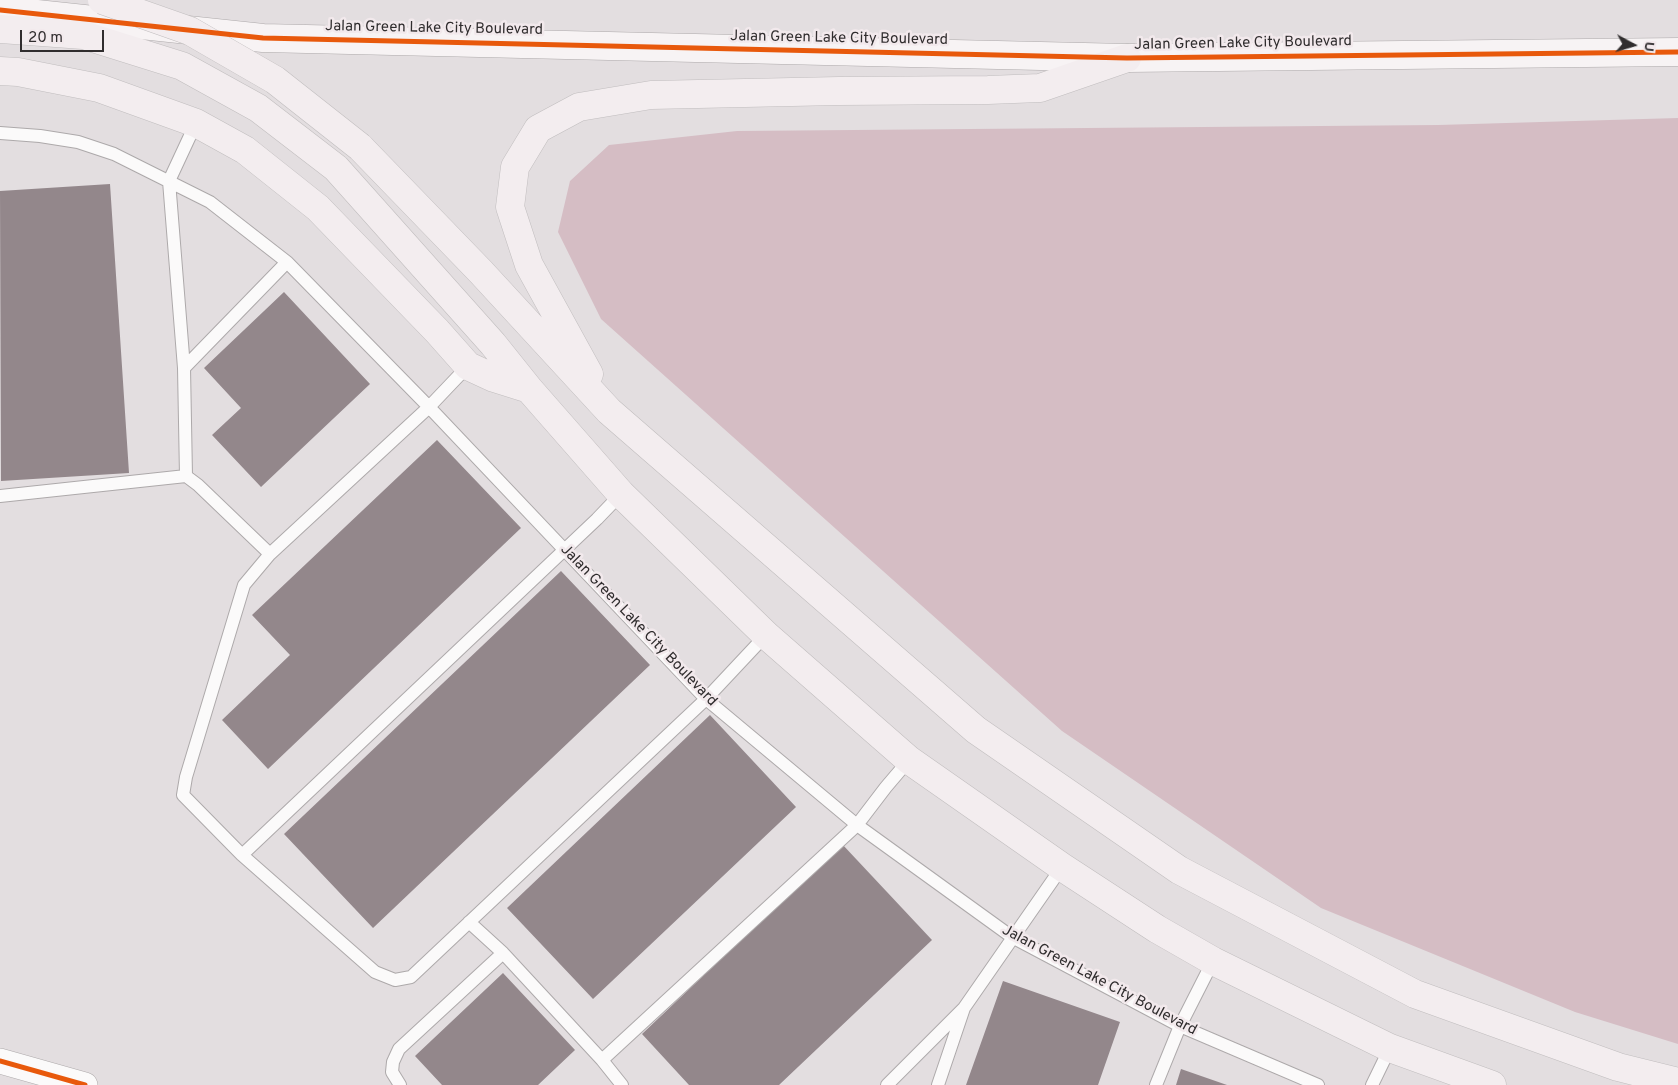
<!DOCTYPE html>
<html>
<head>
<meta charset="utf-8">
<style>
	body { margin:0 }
	#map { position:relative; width:1678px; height:1085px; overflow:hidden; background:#e3dee0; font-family:Overpass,sans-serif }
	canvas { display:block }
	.north { position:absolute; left:1608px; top:20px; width:50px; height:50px; -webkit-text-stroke:4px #f2e9ec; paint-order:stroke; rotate:96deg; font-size:14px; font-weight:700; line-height:20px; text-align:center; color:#302d2e }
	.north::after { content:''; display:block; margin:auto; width:18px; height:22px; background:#302d2e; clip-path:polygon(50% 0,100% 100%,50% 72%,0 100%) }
	.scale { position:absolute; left:20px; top:30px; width:84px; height:22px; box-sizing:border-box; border:2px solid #302d2e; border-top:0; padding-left:6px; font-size:15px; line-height:18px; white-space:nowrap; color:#302d2e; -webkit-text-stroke:4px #f2e9ec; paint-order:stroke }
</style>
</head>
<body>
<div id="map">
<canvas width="1678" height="1085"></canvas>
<div class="north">U</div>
<div class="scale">20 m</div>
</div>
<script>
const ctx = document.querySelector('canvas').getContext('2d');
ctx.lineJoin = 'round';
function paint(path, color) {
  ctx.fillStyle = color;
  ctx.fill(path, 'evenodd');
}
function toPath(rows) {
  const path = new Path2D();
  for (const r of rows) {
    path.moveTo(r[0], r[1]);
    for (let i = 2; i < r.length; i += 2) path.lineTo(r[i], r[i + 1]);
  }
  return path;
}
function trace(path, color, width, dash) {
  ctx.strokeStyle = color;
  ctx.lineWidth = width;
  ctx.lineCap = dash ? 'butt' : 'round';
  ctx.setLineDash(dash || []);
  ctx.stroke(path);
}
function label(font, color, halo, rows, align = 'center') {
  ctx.font = font + ' Overpass,sans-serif';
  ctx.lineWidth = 5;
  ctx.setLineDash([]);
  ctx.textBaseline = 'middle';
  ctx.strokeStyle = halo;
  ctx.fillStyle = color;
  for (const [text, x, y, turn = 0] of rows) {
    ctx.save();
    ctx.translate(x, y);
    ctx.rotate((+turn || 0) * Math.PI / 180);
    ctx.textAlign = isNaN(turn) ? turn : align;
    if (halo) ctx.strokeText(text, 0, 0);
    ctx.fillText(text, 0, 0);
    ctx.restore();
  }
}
paint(toPath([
	[1678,118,1678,1044,1575,1012,1321,908,1062,731,601,319,558,232,570,181,609,145,737,131,1438,125]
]), '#d5bdc4');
paint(toPath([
	[110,184,129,473,1,481,0,191],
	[284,292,370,384,261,487,212,435,241,408,204,368],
	[437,440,521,528,268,769,222,720,290,655,252,615],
	[561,571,650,665,373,928,284,834],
	[710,715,796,807,593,999,507,908],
	[842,844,932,940,779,1085,689,1085,642,1034],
	[503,973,575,1050,538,1085,442,1085,415,1056],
	[1003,981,1120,1022,1098,1085,966,1085],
	[1181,1069,1227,1085,1176,1085]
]), '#93878b');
const lane = toPath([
	[0,133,40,136,78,142,114,154,210,202,287,262,429,407,706,699,857,825,1012,937,1180,1026,1318,1085],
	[468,366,429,407,270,554,244,585,186,777,183,795,242,855,375,972,395,980,411,977,706,699,766,635],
	[184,368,287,262],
	[186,476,184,368,169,181,196,123],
	[0,496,186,476,198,485,270,554],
	[242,855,597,519,621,494],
	[469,922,503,953,602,1060,622,1085],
	[964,1008,1062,867],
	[602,1060,857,825,886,787,909,760],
	[400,1085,392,1072,393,1062,399,1049,503,953],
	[887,1085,964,1008,938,1085],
	[1156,1085,1180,1026,1213,961],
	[1372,1085,1390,1048]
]);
const street = toPath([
	[0,1061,85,1085]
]);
const secondary = toPath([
	[0,10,263,38,1127,58,1678,52]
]);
const primary = toPath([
	[0,29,83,35,182,66,258,108,336,168,493,344,529,389,621,494,766,635,909,760,1062,867,1157,929,1213,961,1390,1048,1492,1085],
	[0,71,18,72,99,88,196,123,245,150,318,208,437,331,468,366,494,378,529,389],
	[360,147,481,272,609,411,976,730,1179,870,1415,994,1618,1067,1678,1082],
	[589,374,529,265,510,207,515,167,538,129,579,107,651,95,839,91,988,90,1040,88,1127,58]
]);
trace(lane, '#ada9aa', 14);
trace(street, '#ada9aa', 26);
trace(secondary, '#ada9aa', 29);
trace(primary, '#c0bdbe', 29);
trace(lane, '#fbfafa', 12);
trace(street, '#fbfafa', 25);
trace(secondary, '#f7f3f4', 28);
trace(primary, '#f3edef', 28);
const primaryBridge = toPath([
	[102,0,190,31,275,80,360,147]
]);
trace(primaryBridge, '#c0bdbe', 29, []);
trace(primaryBridge, '#f3edef', 28);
trace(toPath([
	[0,10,263,38,1127,58,1678,52],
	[0,1061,85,1085]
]), '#e8590c', 5);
label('15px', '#302d2e', '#f2e9ec', [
	["Jalan Green Lake City Boulevard",434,29,1],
	["Jalan Green Lake City Boulevard",839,39,1],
	["Jalan Green Lake City Boulevard",1243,44,-1],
	["Jalan Green Lake City Boulevard",638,626,46],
	["Jalan Green Lake City Boulevard",1099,981,28]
]);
</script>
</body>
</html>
